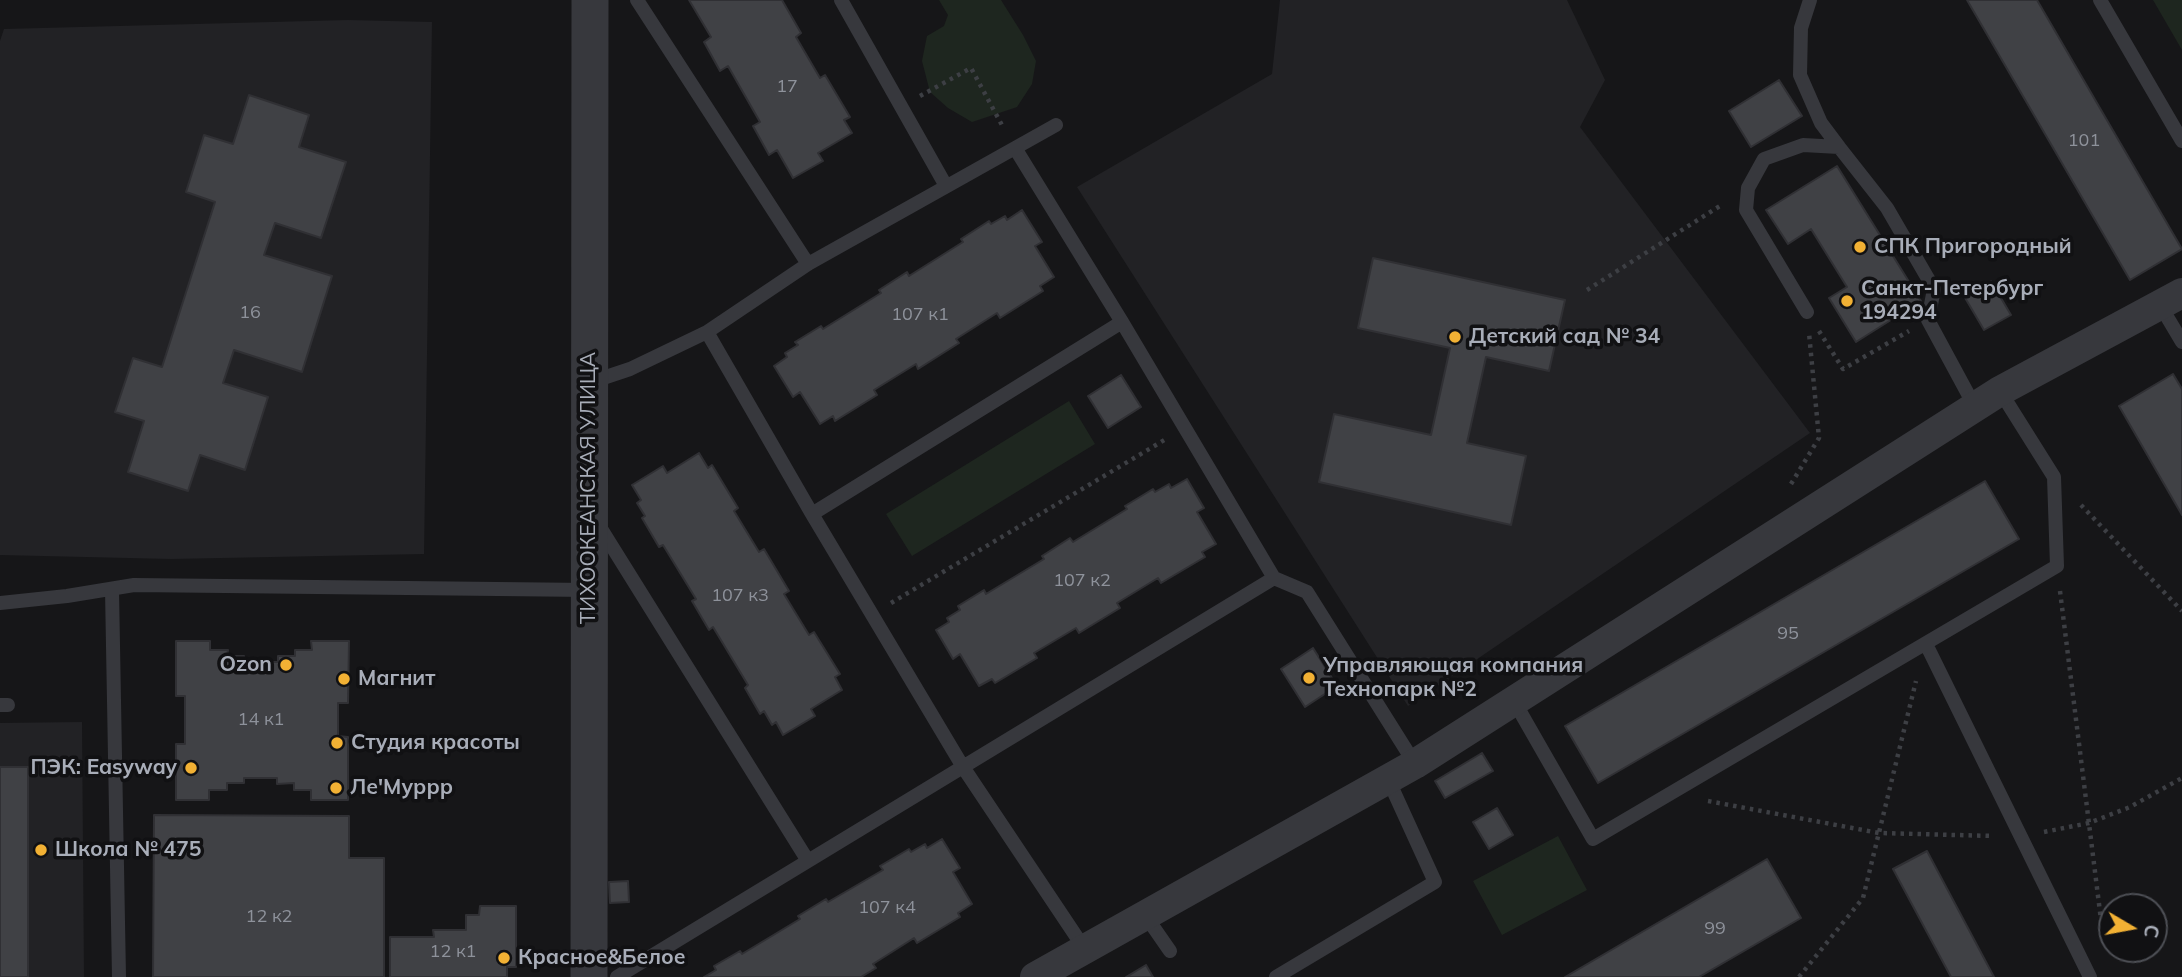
<!DOCTYPE html>
<html>
<head>
<meta charset="utf-8">
<style>
	body { margin:0 }
	#map { position:relative; width:2182px; height:977px; overflow:hidden; background:#161618; font-family:Mulish,sans-serif }
	canvas { display:block }
	.north { position:absolute; left:2098px; top:893px; width:70px; height:70px; box-sizing:border-box; background:#111113; border:2px solid #4d4f55; border-radius:50%; rotate:100deg; font-size:19px; font-weight:700; line-height:28px; text-align:center; color:#a8adb8 }
	.north::after { content:''; display:block; margin:auto; width:24px; height:32px; background:#f2b134; clip-path:polygon(50% 0,100% 100%,50% 72%,0 100%) }
</style>
</head>
<body>
<div id="map">
<canvas width="2182" height="977"></canvas>
<div class="north">С</div>
</div>
<script>
const ctx = document.querySelector('canvas').getContext('2d');
ctx.lineJoin = 'round';
function paint(path, color) {
  ctx.fillStyle = color;
  ctx.fill(path, 'evenodd');
}
function toPath(rows) {
  const path = new Path2D();
  for (const r of rows) {
    path.moveTo(r[0], r[1]);
    for (let i = 2; i < r.length; i += 2) path.lineTo(r[i], r[i + 1]);
  }
  return path;
}
function trace(path, color, width, dash) {
  ctx.strokeStyle = color;
  ctx.lineWidth = width;
  ctx.lineCap = dash ? 'butt' : 'round';
  ctx.setLineDash(dash || []);
  ctx.stroke(path);
}
function label(font, color, halo, rows, align = 'center') {
  ctx.font = font + ' Mulish,sans-serif';
  ctx.lineWidth = 7;
  ctx.setLineDash([]);
  ctx.textBaseline = 'middle';
  ctx.strokeStyle = halo;
  ctx.fillStyle = color;
  for (const [text, x, y, turn = 0] of rows) {
    ctx.save();
    ctx.translate(x, y);
    ctx.rotate((+turn || 0) * Math.PI / 180);
    ctx.textAlign = isNaN(turn) ? turn : align;
    if (halo) ctx.strokeText(text, 0, 0);
    ctx.fillText(text, 0, 0);
    ctx.restore();
  }
}
paint(toPath([
	[1280,0,1567,0,1605,80,1580,127,1810,433,1408,706,1077,187,1272,74],
	[348,20,432,22,424,554,171,559,0,555,0,41,4,29],
	[82,722,84,977,0,977,0,723]
]), '#222225');
paint(toPath([
	[939,0,1001,0,1023,35,1036,61,1032,84,1017,107,972,122,948,108,930,92,922,61,927,36,944,26,948,15],
	[2153,0,2182,0,2182,50],
	[1069,401,1095,444,912,556,886,514],
	[1558,836,1587,890,1502,935,1473,881]
]), '#1e261f');
const building = toPath([
	[689,0,782,0,801,33,796,37,820,78,825,75,850,117,844,120,852,133,818,153,823,161,793,178,777,150,769,155,753,126,760,122,728,66,720,71,704,42,711,37,689,0],
	[1967,0,2037,0,2182,249,2130,280,1967,0],
	[1779,80,1802,116,1751,147,1729,111,1779,80],
	[249,95,309,115,299,147,346,162,321,238,275,223,264,255,332,276,302,372,234,350,223,383,268,397,245,470,200,455,188,491,128,472,144,421,115,412,133,358,162,367,215,202,186,192,204,135,233,144,249,95],
	[1837,166,1921,301,1856,342,1829,298,1847,287,1811,229,1788,244,1766,210,1837,166],
	[1022,210,1042,242,1035,246,1054,277,1040,286,1043,291,1000,318,997,313,956,339,959,343,918,369,916,364,874,390,877,395,835,421,833,416,820,424,800,392,793,397,774,366,787,357,785,353,798,345,795,342,821,326,823,329,881,293,879,290,907,272,909,276,963,242,961,239,989,221,991,224,1005,216,1007,220,1022,210],
	[1373,258,1565,300,1549,371,1486,357,1467,443,1526,456,1511,525,1319,482,1334,414,1431,435,1450,348,1358,328,1373,258],
	[1991,281,2011,315,1984,330,1964,296,1991,281],
	[2173,374,2182,389,2182,515,2119,406,2173,374],
	[1121,375,1141,407,1108,428,1088,396,1121,375],
	[699,453,708,468,712,465,738,508,734,511,759,552,764,549,789,591,784,594,809,635,814,632,840,674,835,677,842,690,811,709,815,716,783,735,776,722,772,725,764,711,760,714,745,688,748,685,713,627,709,630,692,601,696,599,663,545,659,547,642,518,645,516,637,503,641,500,632,485,663,466,667,473,699,453],
	[1187,479,1204,508,1197,512,1216,544,1202,552,1205,557,1161,583,1158,578,1117,603,1120,608,1079,633,1076,628,1034,653,1037,658,995,683,992,679,979,686,960,654,953,659,936,630,949,622,947,618,960,610,958,606,984,590,986,594,1044,559,1042,556,1070,538,1073,542,1127,509,1125,506,1153,489,1155,492,1169,484,1171,488,1187,479],
	[1985,481,2019,539,1598,783,1565,726,1985,481],
	[176,641,210,641,210,650,228,650,227,656,244,656,244,662,278,662,278,656,295,656,295,650,312,650,311,641,349,641,348,703,338,703,338,736,348,737,348,800,311,800,311,790,294,790,294,783,277,784,277,778,244,778,244,783,227,783,227,790,209,790,209,800,176,800,176,744,185,744,185,696,176,696,176,641],
	[1313,648,1337,686,1305,707,1281,669,1313,648],
	[1482,753,1493,771,1445,798,1435,781,1482,753],
	[0,767,28,767,28,977,0,977,0,767],
	[1497,808,1513,835,1489,849,1473,822,1497,808],
	[154,815,349,816,349,858,384,858,384,977,153,977,154,815],
	[942,839,960,868,953,872,972,904,958,913,960,917,917,943,914,938,873,964,876,968,861,977,704,977,716,970,714,966,740,951,742,954,800,919,798,916,826,899,828,902,883,870,880,866,909,849,911,852,925,844,927,848,942,839],
	[1927,851,1994,977,1951,977,1893,869,1927,851],
	[1767,859,1801,918,1699,977,1565,977,1767,859],
	[628,881,629,902,610,903,609,882,628,881],
	[480,906,516,906,516,967,507,967,507,977,390,977,390,937,434,937,433,930,466,930,466,915,479,915,480,906],
	[1146,965,1153,977,1126,977,1146,965]
]);
paint(building, '#404145');
trace(building, '#303034', 2);
trace(toPath([
	[920,96,971,68,1003,127],
	[1587,290,1723,204],
	[1819,331,1843,369,1909,331],
	[1791,484,1819,438,1809,333],
	[2081,505,2182,611],
	[2060,591,2104,944],
	[891,603,1166,439],
	[1708,801,1879,833,1994,836],
	[2044,832,2089,823,2130,807,2182,778],
	[1799,977,1863,898,1916,681]
]), '#3d3f44', 4.5, [3.5, 5]);
trace(toPath([
	[637,0,808,264],
	[841,0,946,186],
	[1810,0,1801,28,1800,75,1821,123,1839,147],
	[2100,0,2182,141],
	[1015,148,1056,125],
	[2160,305,2182,342],
	[1807,312,1746,210,1748,188,1764,159,1803,145,1839,147,1887,208,1934,289,1928,320,1975,407],
	[707,332,812,514,963,767,1084,948],
	[591,382,630,369,707,332,808,264,1015,148,1122,322,1274,578,617,977],
	[812,514,1122,322],
	[598,524,808,861],
	[1274,578,1307,592,1415,764],
	[112,590,119,977],
	[0,603,67,596,134,585,589,590],
	[1926,644,2090,977],
	[1514,701,1593,839,2057,566,2054,477,2000,391],
	[0,705,8,705],
	[1145,915,1170,951],
	[1276,977,1435,882,1388,779]
]), '#37383d', 14);
trace(toPath([
	[1035,977,1415,764,2000,391,2182,293]
]), '#37383d', 30);
trace(toPath([
	[589,977,590,0]
]), '#37383d', 37);
for (const [x, y, r, color] of [
	[1860,247,7,"#f2b134"],
	[1847,301,7,"#f2b134"],
	[1455,337,7,"#f2b134"],
	[286,665,7,"#f2b134"],
	[1309,678,7,"#f2b134"],
	[344,679,7,"#f2b134"],
	[337,743,7,"#f2b134"],
	[191,768,7,"#f2b134"],
	[336,788,7,"#f2b134"],
	[41,850,7,"#f2b134"],
	[504,958,7,"#f2b134"]
]) {
  const dot = new Path2D();
  dot.arc(x, y, r, 0, 2 * Math.PI);
  ctx.fillStyle = color;
  ctx.fill(dot);
  trace(dot, '#111113', 2.5);
}
label('18px', '#8e929b', null, [
	["17",787,87],
	["101",2084,141],
	["16",250,313],
	["107 к1",920,315],
	["107 к2",1082,581],
	["107 к3",740,596],
	["95",1788,634],
	["14 к1",261,720],
	["107 к4",887,908],
	["12 к2",269,917],
	["99",1715,929],
	["12 к1",453,952]
]);
label('bold 21px', '#a8adb8', '#111113', [
	["СПК Пригородный",1874,247],
	["Санкт-Петербург",1861,289],
	["194294",1861,313],
	["Детский сад № 34",1469,337],
	["Ozon",272,665,"right"],
	["Управляющая компания",1323,666],
	["Технопарк №2",1323,690],
	["Магнит",358,679],
	["Студия красоты",351,743],
	["ПЭК: Easyway",177,768,"right"],
	["Ле'Муррр",350,788],
	["Школа № 475",55,850],
	["Красное&Белое",518,958]
], 'left');
label('21px', '#a8adb8', '#111113', [
	["ТИХООКЕАНСКАЯ УЛИЦА",589,488,-90]
]);
</script>
</body>
</html>
